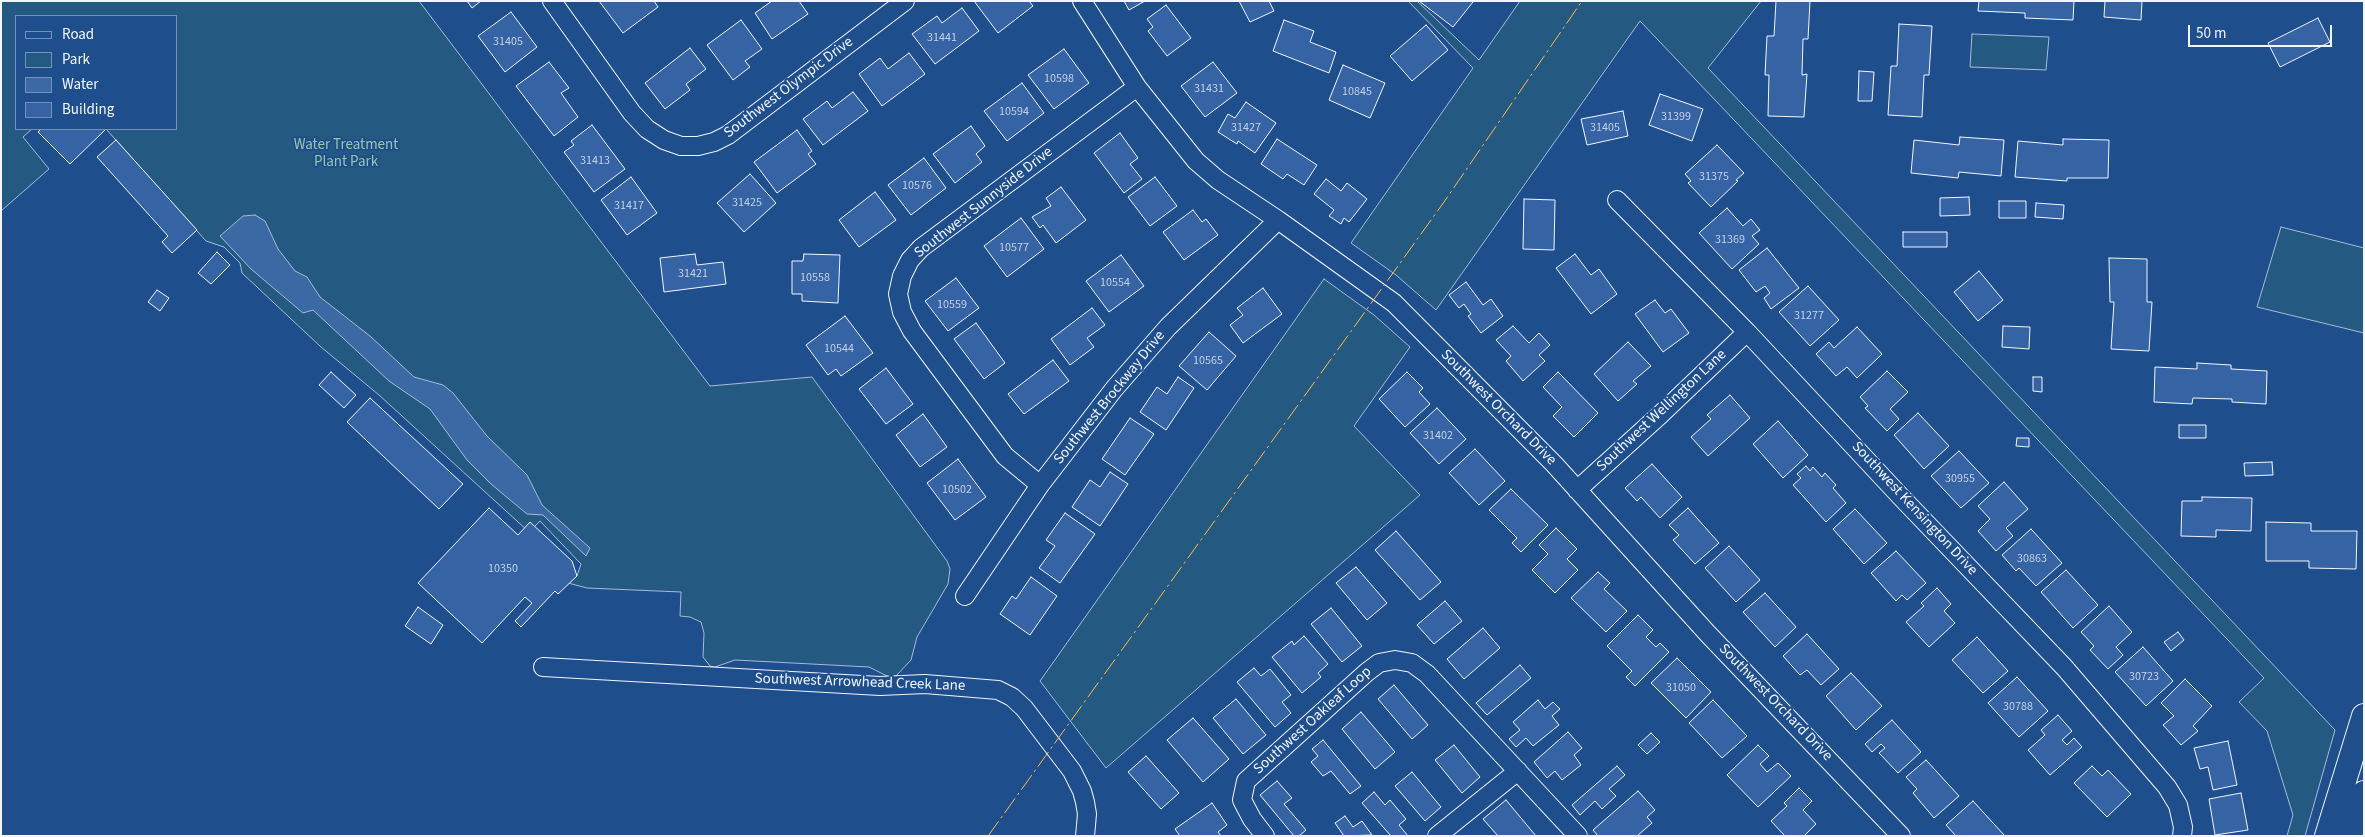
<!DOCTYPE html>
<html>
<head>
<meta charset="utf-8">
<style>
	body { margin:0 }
	#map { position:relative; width:2365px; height:837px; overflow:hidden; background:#1f4e8c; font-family:"Source Sans 3",sans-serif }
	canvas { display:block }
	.frame { position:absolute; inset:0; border:2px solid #f2f6ff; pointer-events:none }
	.legend { position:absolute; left:15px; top:15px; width:162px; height:115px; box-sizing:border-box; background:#1f4e8c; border:1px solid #7391ba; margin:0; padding:6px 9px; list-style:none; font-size:15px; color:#f2f6ff }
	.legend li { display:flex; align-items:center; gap:10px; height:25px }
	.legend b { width:25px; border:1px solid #7391ba }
	.scale { position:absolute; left:2188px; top:25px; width:144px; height:22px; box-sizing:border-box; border:2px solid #f2f6ff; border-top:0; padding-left:6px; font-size:15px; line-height:18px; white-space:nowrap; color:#f2f6ff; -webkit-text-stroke:4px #1f4e8c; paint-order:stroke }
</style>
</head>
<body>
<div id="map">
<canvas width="2365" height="837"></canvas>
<div class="frame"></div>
<ul class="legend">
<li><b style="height:6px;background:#1f4e8c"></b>Road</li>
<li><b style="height:14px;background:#245a82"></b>Park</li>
<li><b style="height:14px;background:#3b69a3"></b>Water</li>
<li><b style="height:14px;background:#3563a3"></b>Building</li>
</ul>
<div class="scale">50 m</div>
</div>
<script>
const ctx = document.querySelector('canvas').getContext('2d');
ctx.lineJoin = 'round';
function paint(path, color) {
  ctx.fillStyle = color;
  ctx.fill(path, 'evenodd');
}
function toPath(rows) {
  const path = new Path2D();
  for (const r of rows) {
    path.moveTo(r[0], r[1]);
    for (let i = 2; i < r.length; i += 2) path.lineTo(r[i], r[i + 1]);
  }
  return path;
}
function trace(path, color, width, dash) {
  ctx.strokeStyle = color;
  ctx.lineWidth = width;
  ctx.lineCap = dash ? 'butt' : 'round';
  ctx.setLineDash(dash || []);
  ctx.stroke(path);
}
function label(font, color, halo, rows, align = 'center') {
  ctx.font = font + ' "Source Sans 3",sans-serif';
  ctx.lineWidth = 4;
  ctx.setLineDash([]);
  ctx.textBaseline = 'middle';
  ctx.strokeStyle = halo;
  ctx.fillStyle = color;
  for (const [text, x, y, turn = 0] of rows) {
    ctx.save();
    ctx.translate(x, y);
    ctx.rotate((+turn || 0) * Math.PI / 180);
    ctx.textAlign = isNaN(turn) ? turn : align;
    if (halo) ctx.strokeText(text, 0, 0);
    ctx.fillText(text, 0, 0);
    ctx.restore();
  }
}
const green = toPath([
	[1,1,419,1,710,386,812,377,947,561,950,569,948,584,917,637,911,660,895,677,889,677,869,667,735,660,715,667,710,666,703,657,704,633,701,622,690,617,680,616,681,592,587,588,568,583,577,576,581,564,540,521,529,532,379,395,321,347,242,273,240,263,224,247,206,241,106,129,176,129,176,16,16,16,16,129,32,129,23,137,49,169,1,211,1,1],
	[1408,1,1417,1,1479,60,1520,1,1761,1,1708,68,2335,730,2305,836,2287,836,2293,815,2267,731,2239,702,2264,678,1640,21,1436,310,1396,275,1351,243,1473,68,1408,1],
	[1972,34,2049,37,2046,70,1970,67,1972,34],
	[2281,227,2364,248,2364,333,2257,307,2281,227],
	[1324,279,1374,315,1410,347,1354,426,1420,495,1106,768,1040,681,1324,279]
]);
paint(green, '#245a82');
trace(green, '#a8bbd7', 1);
const water = toPath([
	[255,215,265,221,278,249,295,271,307,277,320,297,370,336,414,377,443,385,453,393,487,436,527,475,542,505,590,548,586,556,543,515,527,514,491,484,467,460,430,409,389,381,313,310,303,313,251,269,220,236,243,216,255,215]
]);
paint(water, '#3b69a3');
trace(water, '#a8bbd7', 1);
const building = toPath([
	[467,1,481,1,472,8,467,1],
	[599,1,654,1,658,7,623,33,599,1],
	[772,1,799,1,808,14,772,39,755,13,772,1],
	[974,1,1029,1,1033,6,998,33,974,1],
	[1124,1,1145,1,1129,10,1124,1],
	[1239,1,1269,1,1274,11,1250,22,1239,1],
	[1419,1,1472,1,1473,2,1453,27,1419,1],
	[1776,1,1810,1,1808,39,1803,39,1802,75,1807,74,1804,117,1768,116,1769,75,1765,75,1767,36,1774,36,1776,1],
	[1979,1,2074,1,2073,20,2025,18,2025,13,1978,11,1979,1],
	[2105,1,2142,1,2141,20,2104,17,2105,1],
	[1166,5,1191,38,1167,56,1148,31,1153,27,1147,19,1166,5],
	[962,8,979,31,935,64,912,34,937,16,942,23,962,8],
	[511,12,537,47,505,72,478,36,511,12],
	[2318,18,2330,42,2280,67,2268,43,2318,18],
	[741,20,762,49,745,61,750,67,733,80,707,45,741,20],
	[1284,20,1314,31,1310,42,1336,52,1329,73,1273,51,1284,20],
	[1899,24,1932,26,1929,75,1924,75,1922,117,1888,115,1891,66,1897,66,1899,24],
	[1426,25,1448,50,1412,81,1390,56,1426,25],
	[690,48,706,69,686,84,690,90,665,109,645,83,690,48],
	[1064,49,1089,83,1054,109,1028,75,1064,49],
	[909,53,925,74,882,106,859,74,880,58,888,69,909,53],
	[549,62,569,88,561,93,578,117,554,136,516,86,549,62],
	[1213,62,1237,93,1205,117,1181,86,1213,62],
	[1343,65,1385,83,1370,118,1329,100,1343,65],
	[1859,71,1874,72,1872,101,1858,101,1859,71],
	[1022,83,1044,113,1007,141,984,111,1022,83],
	[853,92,868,111,823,145,803,119,827,101,832,108,853,92],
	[1660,94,1703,109,1692,141,1649,125,1660,94],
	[1246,102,1276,123,1255,153,1238,141,1237,144,1218,132,1228,114,1235,118,1246,102],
	[1623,111,1628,136,1587,145,1581,119,1623,111],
	[592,125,625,169,594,192,564,152,574,145,571,141,592,125],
	[971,126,985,146,976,154,982,162,955,183,933,154,971,126],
	[41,129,106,129,70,164,38,132,41,129],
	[797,130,812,151,808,154,816,164,777,193,754,162,797,130],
	[1120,133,1138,158,1130,164,1142,179,1124,193,1094,153,1120,133],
	[1960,137,2004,140,2001,176,1959,172,1958,178,1911,173,1914,140,1959,145,1960,137],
	[1277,139,1317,165,1304,185,1287,174,1283,179,1261,164,1277,139],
	[2063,139,2109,140,2108,178,2067,178,2067,181,2015,177,2018,141,2063,145,2063,139],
	[116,140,197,230,172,253,162,242,168,236,97,157,116,140],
	[1717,145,1744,173,1736,180,1738,181,1711,207,1688,183,1691,181,1685,174,1717,145],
	[924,158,946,188,911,215,888,185,924,158],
	[750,174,776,203,744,232,717,203,750,174],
	[631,177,657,213,627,235,601,200,631,177],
	[1155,177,1177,206,1150,226,1128,197,1155,177],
	[1326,179,1341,191,1347,183,1367,199,1349,222,1344,218,1341,224,1329,216,1334,210,1314,194,1326,179],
	[1061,187,1086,220,1056,243,1043,225,1040,228,1032,217,1051,206,1046,198,1061,187],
	[875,192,896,220,859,247,839,220,875,192],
	[1969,197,1970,215,1940,216,1940,198,1969,197],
	[1524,199,1555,200,1554,250,1523,249,1524,199],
	[1999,201,2026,201,2026,218,1999,218,1999,201],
	[2036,203,2064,205,2063,219,2035,217,2036,203],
	[1727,208,1743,226,1751,219,1760,230,1752,236,1759,244,1732,269,1699,233,1727,208],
	[1193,210,1202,222,1206,219,1218,235,1184,260,1163,232,1193,210],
	[1021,218,1044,249,1007,277,984,246,1021,218],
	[1903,232,1947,232,1947,247,1903,247,1903,232],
	[1767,248,1799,288,1771,309,1764,298,1770,293,1765,286,1756,292,1739,270,1767,248],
	[217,252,230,265,211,284,198,273,217,252],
	[695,254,697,265,723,262,726,284,664,292,660,258,695,254],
	[804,254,840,255,838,303,802,301,802,294,792,294,792,261,803,261,804,254],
	[1575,254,1591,275,1599,269,1617,294,1591,314,1556,268,1575,254],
	[1121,255,1144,286,1109,312,1086,281,1121,255],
	[2109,258,2147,259,2147,302,2152,302,2149,351,2111,349,2114,302,2110,302,2109,258],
	[1979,271,2003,300,1978,321,1954,292,1979,271],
	[956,278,979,308,948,331,925,301,956,278],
	[1466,282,1483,305,1491,299,1503,316,1481,333,1468,316,1471,314,1464,304,1459,308,1449,295,1466,282],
	[1808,286,1839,320,1810,346,1779,312,1808,286],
	[1263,288,1282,314,1243,343,1230,325,1243,315,1237,308,1263,288],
	[157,290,169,298,160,311,148,302,157,290],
	[1655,300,1665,313,1671,309,1689,333,1663,352,1635,314,1655,300],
	[1092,308,1105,325,1087,338,1094,347,1070,365,1051,339,1092,308],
	[845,316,873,353,841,376,836,369,828,375,806,345,845,316],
	[976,323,1005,363,984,379,954,339,976,323],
	[1513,326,1529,343,1539,333,1550,345,1539,355,1545,361,1523,381,1506,361,1511,356,1496,340,1513,326],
	[2003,326,2030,327,2029,349,2002,347,2003,326],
	[1857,327,1882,354,1857,378,1847,367,1836,376,1816,354,1829,342,1834,348,1857,327],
	[1209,332,1236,356,1207,390,1179,366,1209,332],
	[1628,342,1651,366,1633,381,1637,384,1618,401,1594,374,1628,342],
	[1053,360,1069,381,1024,414,1008,394,1053,360],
	[2197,363,2231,365,2231,369,2267,371,2266,404,2232,402,2232,399,2193,398,2192,404,2154,402,2155,367,2197,369,2197,363],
	[886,368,913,404,886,424,859,389,886,368],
	[1887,371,1908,392,1890,409,1899,419,1887,431,1865,408,1868,406,1860,397,1887,371],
	[331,372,356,395,344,408,319,385,331,372],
	[1407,372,1423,388,1419,392,1430,404,1405,427,1379,399,1407,372],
	[1558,372,1598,413,1574,437,1553,416,1562,407,1543,387,1558,372],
	[1178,377,1194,388,1166,430,1140,412,1157,387,1167,394,1178,377],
	[2033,377,2042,377,2042,392,2033,391,2033,377],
	[1730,395,1750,418,1708,456,1691,437,1711,419,1707,415,1730,395],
	[370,398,463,484,439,509,347,422,370,398],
	[1437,408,1466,439,1439,464,1410,433,1437,408],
	[1918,413,1949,446,1924,469,1894,435,1918,413],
	[923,414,947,447,920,467,896,435,923,414],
	[1130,418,1154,434,1125,475,1102,459,1130,418],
	[1778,421,1808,455,1783,478,1753,444,1778,421],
	[2179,425,2206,425,2206,438,2179,438,2179,425],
	[2017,438,2029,438,2029,447,2016,446,2017,438],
	[1475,449,1505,481,1479,505,1449,473,1475,449],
	[1959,451,1989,483,1961,508,1931,476,1959,451],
	[958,459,986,497,955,520,927,483,958,459],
	[2272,462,2273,475,2245,476,2244,463,2272,462],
	[1652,464,1682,497,1660,518,1641,497,1637,501,1625,488,1652,464],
	[1806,466,1810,471,1813,467,1822,477,1825,473,1836,485,1833,488,1846,503,1826,522,1793,485,1801,478,1797,474,1806,466],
	[1110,472,1128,484,1100,526,1072,507,1090,480,1100,487,1110,472],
	[2004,482,2028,509,2006,528,2013,536,1996,551,1978,531,1990,519,1978,506,2004,482],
	[1511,489,1548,525,1521,552,1512,543,1517,538,1489,510,1511,489],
	[2202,497,2252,498,2251,531,2216,530,2216,537,2181,536,2182,501,2202,501,2202,497],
	[489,508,518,535,530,522,572,561,577,576,558,594,555,591,521,627,515,621,532,603,525,597,482,643,418,583,489,508],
	[1688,508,1719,543,1695,564,1673,540,1679,535,1669,525,1688,508],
	[1855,509,1887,543,1864,564,1833,529,1855,509],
	[1065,513,1095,534,1060,583,1039,568,1055,546,1046,540,1065,513],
	[2266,522,2311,523,2311,531,2357,531,2356,569,2309,568,2309,561,2266,561,2266,522],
	[1556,528,1577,549,1567,559,1578,570,1555,593,1532,570,1548,554,1539,545,1556,528],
	[2031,529,2062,563,2036,586,2019,568,2016,571,2002,555,2031,529],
	[1396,531,1441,582,1420,600,1375,550,1396,531],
	[1729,546,1760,580,1736,602,1705,568,1729,546],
	[1896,551,1926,583,1907,600,1902,595,1896,601,1871,573,1896,551],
	[1356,567,1387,603,1367,620,1336,583,1356,567],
	[2066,570,2098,605,2073,628,2041,592,2066,570],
	[1598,572,1610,583,1604,589,1627,611,1606,632,1571,598,1598,572],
	[1031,577,1057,596,1030,635,1000,614,1012,596,1016,599,1031,577],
	[1937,588,1951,604,1944,611,1955,623,1929,647,1906,622,1924,606,1921,603,1937,588],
	[1765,593,1796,627,1775,647,1743,612,1765,593],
	[1445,601,1462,621,1434,644,1417,625,1445,601],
	[2109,606,2132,632,2116,647,2123,655,2108,669,2090,650,2094,646,2081,632,2109,606],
	[418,607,443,625,431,644,405,626,418,607],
	[1331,608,1362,646,1342,662,1311,624,1331,608],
	[1638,615,1653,630,1646,637,1656,647,1660,643,1669,652,1635,686,1626,677,1632,671,1607,646,1638,615],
	[1483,628,1500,648,1464,679,1447,659,1483,628],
	[2178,632,2184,640,2171,651,2164,642,2178,632],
	[1807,634,1839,669,1821,685,1807,670,1800,675,1783,656,1807,634],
	[1304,636,1328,664,1318,673,1321,677,1302,693,1272,657,1292,641,1294,645,1304,636],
	[1977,637,2008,671,1983,693,1952,660,1977,637],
	[2143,647,2173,681,2146,706,2115,672,2143,647],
	[1677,658,1711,692,1686,718,1651,683,1677,658],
	[1520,665,1531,678,1487,715,1476,703,1520,665],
	[1254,668,1261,676,1270,669,1291,695,1282,702,1291,713,1275,727,1237,682,1254,668],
	[1851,673,1882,706,1856,730,1826,696,1851,673],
	[2017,677,2048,711,2019,737,1988,703,2017,677],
	[2185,679,2212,706,2193,726,2198,731,2181,745,2163,725,2174,716,2161,703,2185,679],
	[1394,685,1428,725,1412,739,1378,699,1394,685],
	[1236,699,1266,735,1243,754,1213,718,1236,699],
	[1538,700,1545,709,1553,702,1560,709,1552,716,1559,725,1533,746,1526,738,1516,747,1509,739,1520,730,1513,722,1538,700],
	[1713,700,1747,736,1722,758,1689,723,1713,700],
	[1361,712,1395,752,1375,769,1342,729,1361,712],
	[2058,715,2072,731,2062,740,2067,745,2074,738,2082,747,2050,775,2028,750,2045,735,2041,730,2058,715],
	[1193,718,1229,759,1203,782,1167,740,1193,718],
	[1892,720,1921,752,1898,773,1879,753,1885,748,1881,744,1872,752,1865,744,1892,720],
	[1568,732,1582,748,1574,755,1581,765,1562,780,1555,771,1547,778,1534,762,1568,732],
	[1651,733,1660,742,1647,754,1638,745,1651,733],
	[1323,740,1361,786,1350,794,1331,771,1323,776,1311,762,1318,756,1312,749,1323,740],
	[2228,741,2237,785,2213,790,2208,767,2200,769,2194,748,2228,741],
	[1454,745,1480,777,1462,793,1435,760,1454,745],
	[1758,745,1769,756,1760,764,1767,772,1778,763,1791,776,1758,807,1727,775,1758,745],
	[1146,756,1179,793,1161,809,1128,772,1146,756],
	[1926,760,1959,796,1934,818,1913,793,1917,789,1906,777,1926,760],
	[1617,766,1625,775,1609,789,1616,796,1602,809,1595,801,1580,815,1572,805,1617,766],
	[2092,766,2102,776,2108,770,2131,794,2107,817,2074,783,2092,766],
	[1412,772,1441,807,1425,821,1395,786,1412,772],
	[1277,781,1292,798,1284,804,1306,830,1299,836,1294,836,1260,795,1277,781],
	[1799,788,1812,801,1803,810,1816,824,1804,836,1785,836,1771,821,1787,806,1784,803,1799,788],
	[1638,791,1655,810,1647,817,1652,823,1637,836,1598,836,1593,830,1638,791],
	[1374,792,1385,805,1390,800,1406,819,1399,825,1408,836,1391,836,1362,803,1374,792],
	[2241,793,2248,830,2215,835,2209,799,2241,793],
	[1506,800,1536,836,1498,836,1483,819,1506,800],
	[1973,801,2004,835,2003,836,1956,836,1946,825,1973,801],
	[1212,803,1227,825,1218,832,1221,836,1180,836,1175,829,1212,803],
	[1345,816,1353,827,1362,821,1372,835,1344,836,1335,823,1345,816]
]);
paint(building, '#3563a3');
trace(building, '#f2f6ff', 1);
const minor = toPath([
	[552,1,632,113,647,129,664,140,681,146,698,146,714,142,728,135,905,1],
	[1082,1,1137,87,1196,161,1218,180,1278,220,1394,303,1554,464,1708,634,1901,836],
	[1617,200,1747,332,1901,497,2064,667,2167,787,2178,805,2183,827,2182,836],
	[1040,485,1005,456,912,331,902,312,898,294,902,276,910,260,921,248,1137,87],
	[1577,490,1661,414,1747,332],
	[965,596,1040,485,1114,389,1168,327,1278,220],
	[543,667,880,686,925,684,998,690,1012,697,1024,708,1072,771,1082,791,1085,802,1087,814,1085,836],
	[1265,836,1252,819,1242,800,1246,781,1367,672,1379,663,1395,660,1412,663,1427,674,1578,836],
	[1437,836,1518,771]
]);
const secondary = toPath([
	[2327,836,2364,716],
	[2351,836,2364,793]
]);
trace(minor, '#f2f6ff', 20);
trace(secondary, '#f2f6ff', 26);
trace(minor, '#1f4e8c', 18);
trace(secondary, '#1f4e8c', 24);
trace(toPath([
	[988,836,1444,202,1582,1]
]), '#ffb74d', 1, [18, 4, 2.5, 4]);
label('12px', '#c3d1e8', null, [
	["31441",942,38],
	["31405",508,42],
	["10598",1059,79],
	["31431",1209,89],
	["10845",1357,92],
	["10594",1014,112],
	["31399",1676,117],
	["31427",1246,128],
	["31405",1605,128],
	["31413",595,161],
	["31375",1714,177],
	["10576",917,186],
	["31425",747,203],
	["31417",629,206],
	["31369",1730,240],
	["10577",1014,248],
	["31421",693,274],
	["10558",815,278],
	["10554",1115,283],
	["10559",952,305],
	["31277",1809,316],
	["10544",839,349],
	["10565",1208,361],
	["31402",1438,436],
	["30955",1960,479],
	["10502",957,490],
	["30863",2032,559],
	["10350",503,569],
	["30723",2144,677],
	["31050",1681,688],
	["30788",2018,707]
]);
label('15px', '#f2f6ff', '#1f4e8c', [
	["Southwest Olympic Drive",789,88,-37],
	["Southwest Sunnyside Drive",984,203,-38],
	["Southwest Brockway Drive",1110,398,-51],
	["Southwest Orchard Drive",1498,408,45],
	["Southwest Wellington Lane",1662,411,-43],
	["Southwest Kensington Drive",1914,509,47],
	["Southwest Arrowhead Creek Lane",860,683,2],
	["Southwest Orchard Drive",1775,703,46],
	["Southwest Oakleaf Loop",1313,721,-42]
]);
label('15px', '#97c8a6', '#1f4e8c', [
	["Water Treatment",346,146],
	["Plant Park",346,163]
]);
</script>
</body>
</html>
